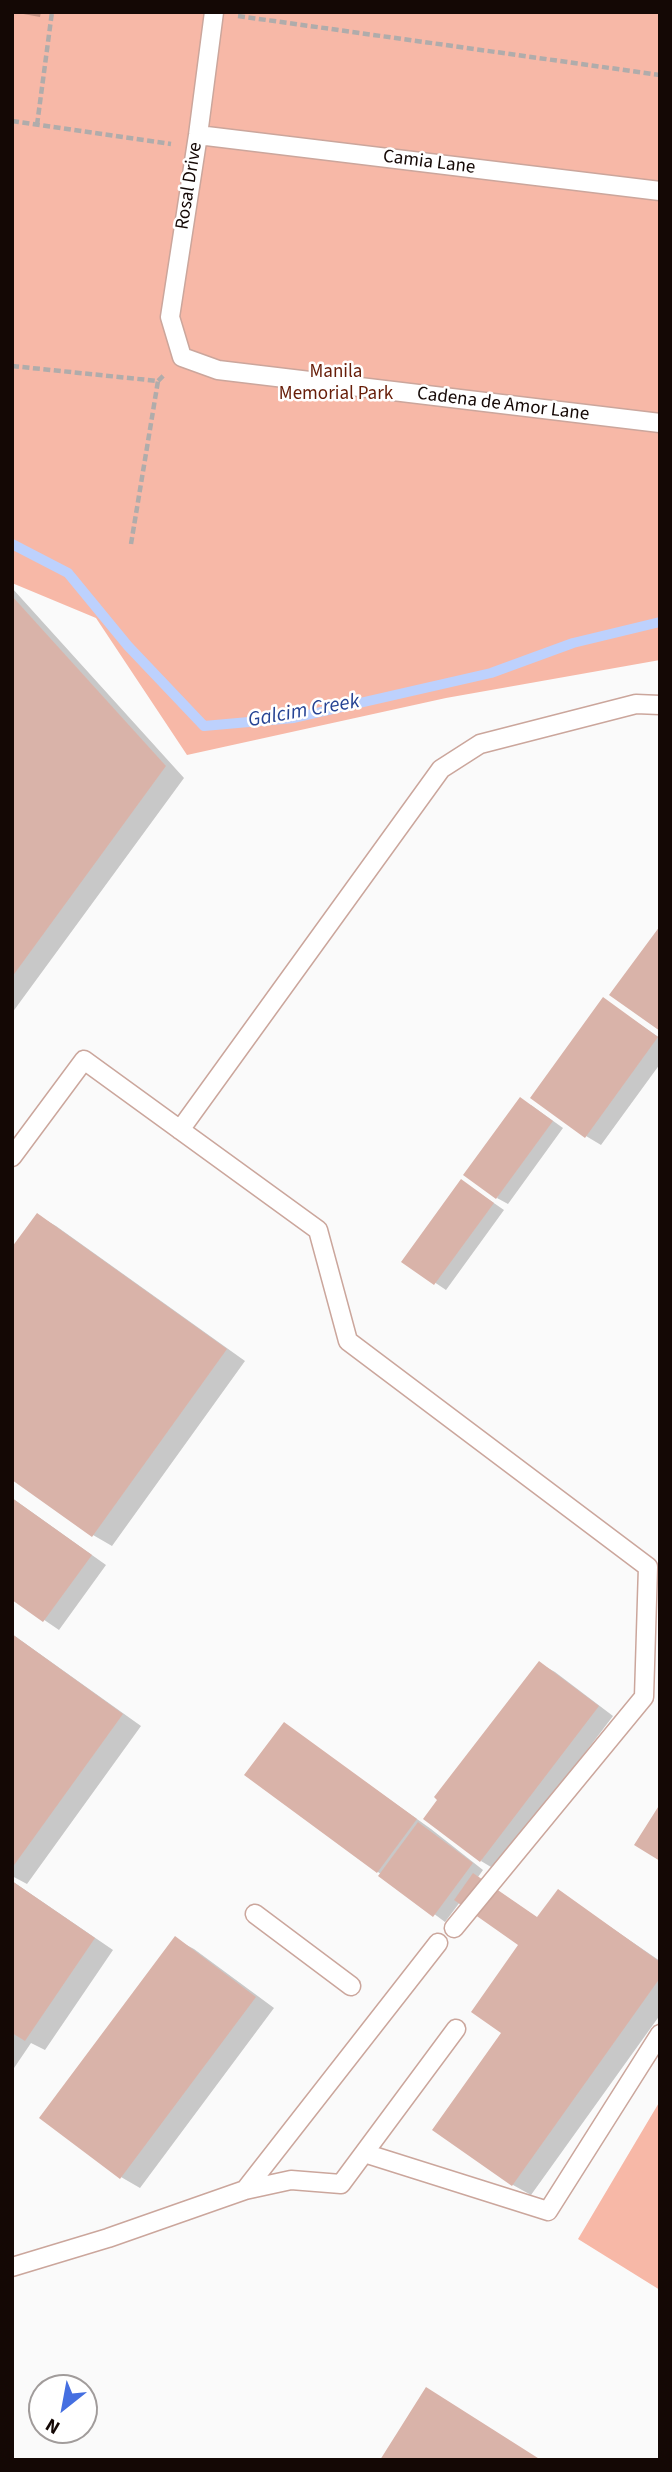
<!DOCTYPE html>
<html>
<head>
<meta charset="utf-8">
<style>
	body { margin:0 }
	#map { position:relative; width:672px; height:2472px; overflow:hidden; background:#fafafa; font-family:"Source Sans 3",sans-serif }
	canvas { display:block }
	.frame { position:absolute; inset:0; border:14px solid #140805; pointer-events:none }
	.north { position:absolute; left:28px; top:2374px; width:70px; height:70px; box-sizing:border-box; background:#fff; border:2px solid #a19c9b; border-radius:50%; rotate:211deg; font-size:19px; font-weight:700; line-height:28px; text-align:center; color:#140805 }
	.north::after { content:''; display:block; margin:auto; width:24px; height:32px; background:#456fe1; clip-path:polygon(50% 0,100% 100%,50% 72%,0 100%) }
</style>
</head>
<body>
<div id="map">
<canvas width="672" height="2472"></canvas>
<div class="frame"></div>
<div class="north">N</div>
</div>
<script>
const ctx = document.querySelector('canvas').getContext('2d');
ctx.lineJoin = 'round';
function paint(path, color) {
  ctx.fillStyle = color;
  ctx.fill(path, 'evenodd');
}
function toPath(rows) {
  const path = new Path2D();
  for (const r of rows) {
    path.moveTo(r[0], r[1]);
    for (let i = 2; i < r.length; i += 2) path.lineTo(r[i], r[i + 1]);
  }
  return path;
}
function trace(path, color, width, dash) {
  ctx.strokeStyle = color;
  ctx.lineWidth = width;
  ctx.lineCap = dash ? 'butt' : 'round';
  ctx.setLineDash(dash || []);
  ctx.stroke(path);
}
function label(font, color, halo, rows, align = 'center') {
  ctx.font = font + ' "Source Sans 3",sans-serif';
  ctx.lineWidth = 5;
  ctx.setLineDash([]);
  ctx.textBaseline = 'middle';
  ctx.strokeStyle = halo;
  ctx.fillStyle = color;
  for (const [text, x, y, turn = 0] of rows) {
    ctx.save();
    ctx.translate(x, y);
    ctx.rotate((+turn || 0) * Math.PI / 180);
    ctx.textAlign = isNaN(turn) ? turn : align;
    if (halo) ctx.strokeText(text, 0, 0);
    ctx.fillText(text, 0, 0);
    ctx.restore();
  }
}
paint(toPath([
	[12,12,660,12,660,660,446,698,187,755,96,618,12,583],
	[660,2101,660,2290,578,2239]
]), '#f7b8a7');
paint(toPath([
	[12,12,41,12,40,17],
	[12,588,184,778,12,1013],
	[603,999,660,1038,660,1064,601,1145,586,1136],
	[531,1105,563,1128,508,1204,497,1198],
	[472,1188,504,1210,446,1290,403,1261],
	[37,1215,56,1226,245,1361,112,1546,93,1535],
	[12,1498,106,1565,59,1630,12,1598],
	[12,1634,141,1726,27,1884,12,1876],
	[539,1663,555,1672,613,1716,496,1870,481,1861],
	[284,1724,431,1829,483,1870,478,1877,539,1919,558,1891,660,1961,660,2015,531,2195,513,2185,503,2033,521,1944,460,1902,445,1922,378,1872],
	[12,1881,113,1950,45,2050,31,2043,12,2071],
	[175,1939,194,1949,274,2008,140,2188,121,2177]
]), '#0003');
trace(toPath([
	[12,544,68,573,128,646,204,726,294,718,491,673,573,643,660,622]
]), '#bdd1fd', 10);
paint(toPath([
	[12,596,166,766,12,977],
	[660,926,660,1031,609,995],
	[603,997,658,1037,585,1138,530,1098],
	[520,1097,553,1121,496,1199,463,1175],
	[461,1179,494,1203,434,1285,401,1262],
	[37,1213,227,1349,92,1537,12,1480,12,1247],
	[12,1498,92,1555,43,1622,12,1600],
	[12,1634,123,1714,12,1868],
	[539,1661,599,1706,480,1862,423,1819,437,1800,434,1797],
	[284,1722,417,1819,377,1873,244,1775],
	[660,1804,660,1861,634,1845],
	[418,1822,473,1863,433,1917,378,1876],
	[473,1873,537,1917,558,1889,660,1962,660,1978,512,2186,432,2130,501,2033,471,2012,518,1945,454,1900],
	[12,1881,95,1938,25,2041,12,2033],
	[175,1936,256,1997,120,2179,39,2118],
	[426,2387,541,2460,380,2460]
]), '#d9b3a9');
const lane = toPath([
	[214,12,198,135,170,317,182,357,218,370,660,423],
	[198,135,660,191],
	[180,1130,441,769,480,744,636,704,660,705],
	[12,1157,84,1060,318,1230,348,1341,648,1567,644,1697,454,1928],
	[255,1914,351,1986],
	[364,2153,548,2211,660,2034],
	[245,2190,438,1943],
	[12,2267,108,2238,245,2190,291,2180,341,2184,456,2029]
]);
trace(lane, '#cba69c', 21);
trace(toPath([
	[238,16,660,75],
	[12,121,171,144],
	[37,125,52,12],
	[12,366,158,381,165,374],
	[131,544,158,381]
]), '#b0acab', 4.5, [7, 3.5]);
trace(lane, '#fff', 18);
label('19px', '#140805', '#fff', [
	["Camia Lane",429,163,7],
	["Rosal Drive",190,186,-81],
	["Cadena de Amor Lane",503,405,7]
]);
label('19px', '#671d08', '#fff', [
	["Manila",336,373],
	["Memorial Park",336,395]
]);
label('italic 21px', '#264494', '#fff', [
	["Galcim Creek",304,712,-10]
]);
</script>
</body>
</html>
